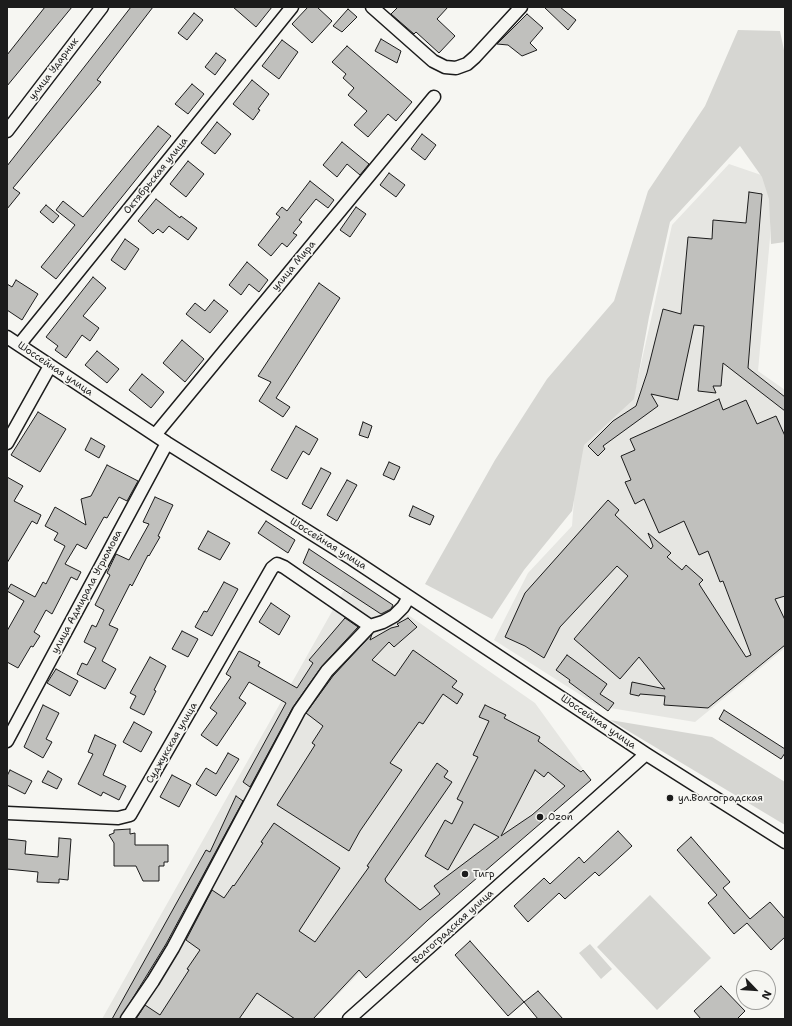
<!DOCTYPE html>
<html>
<head>
<meta charset="utf-8">
<style>
	body { margin:0 }
	#map { position:relative; width:792px; height:1026px; overflow:hidden; background:#f6f6f2; font-family:"Shantell Sans",sans-serif }
	canvas { display:block }
	.frame { position:absolute; inset:0; border:8px solid #1c1c1c; pointer-events:none }
	.north { position:absolute; left:736px; top:970px; width:40px; height:40px; box-sizing:border-box; background:#f6f6f2; border:1px solid #9f9f9c; border-radius:50%; rotate:115deg; font-size:11px; font-weight:700; line-height:16px; text-align:center; color:#1c1c1c }
	.north::after { content:''; display:block; margin:auto; width:14px; height:18px; background:#1c1c1c; clip-path:polygon(50% 0,100% 100%,50% 72%,0 100%) }
</style>
</head>
<body>
<div id="map">
<canvas width="792" height="1026"></canvas>
<div class="frame"></div>
<div class="north">N</div>
</div>
<script>
const ctx = document.querySelector('canvas').getContext('2d');
ctx.lineJoin = 'round';
function paint(path, color) {
  ctx.fillStyle = color;
  ctx.fill(path, 'evenodd');
}
function toPath(rows) {
  const path = new Path2D();
  for (const r of rows) {
    path.moveTo(r[0], r[1]);
    for (let i = 2; i < r.length; i += 2) path.lineTo(r[i], r[i + 1]);
  }
  return path;
}
function trace(path, color, width, dash) {
  ctx.strokeStyle = color;
  ctx.lineWidth = width;
  ctx.lineCap = dash ? 'butt' : 'round';
  ctx.setLineDash(dash || []);
  ctx.stroke(path);
}
function label(font, color, halo, rows, align = 'center') {
  ctx.font = font + ' "Shantell Sans",sans-serif';
  ctx.lineWidth = 3.5;
  ctx.setLineDash([]);
  ctx.textBaseline = 'middle';
  ctx.strokeStyle = halo;
  ctx.fillStyle = color;
  for (const [text, x, y, turn = 0] of rows) {
    ctx.save();
    ctx.translate(x, y);
    ctx.rotate((+turn || 0) * Math.PI / 180);
    ctx.textAlign = isNaN(turn) ? turn : align;
    if (halo) ctx.strokeText(text, 0, 0);
    ctx.fillText(text, 0, 0);
    ctx.restore();
  }
}
paint(toPath([
	[729,164,770,178,770,238,758,371,785,390,785,648,695,722,598,706,494,640,528,573,572,526,578,448,635,391,672,225],
	[352,576,535,703,583,769,422,909,314,1019,102,1019]
]), '#e6e6e2');
paint(toPath([
	[738,30,780,31,785,55,785,242,771,244,769,199,762,177,740,146,670,222,649,317,634,399,584,445,572,511,524,570,492,619,425,584,495,460,547,379,614,301,648,191,705,106],
	[610,720,712,737,785,782,785,825],
	[650,895,711,958,657,1010,597,947],
	[590,944,612,969,601,979,579,953]
]), '#d6d6d2');
const building = toPath([
	[45,7,72,7,7,86,7,55,45,7],
	[131,7,153,7,97,80,101,82,13,188,20,193,7,209,7,166,131,7],
	[233,7,272,7,256,27,233,7],
	[308,7,317,7,332,21,312,43,292,24,308,7],
	[398,7,448,7,437,19,455,36,439,53,416,32,414,34,391,14,398,7],
	[544,7,560,7,576,20,568,30,544,7],
	[348,9,357,17,342,32,333,26,348,9],
	[194,13,203,20,187,40,178,33,194,13],
	[527,14,543,28,530,43,537,50,522,56,508,45,497,44,527,14],
	[381,39,401,51,397,63,375,51,381,39],
	[282,40,298,52,279,79,262,66,282,40],
	[347,46,412,102,396,121,388,114,368,137,354,125,367,111,348,95,354,88,343,78,346,74,332,62,347,46],
	[216,53,226,60,215,75,205,67,216,53],
	[252,80,269,94,258,109,260,110,253,120,233,104,252,80],
	[192,84,204,94,188,114,175,104,192,84],
	[217,122,231,134,215,154,201,143,217,122],
	[158,126,171,136,56,279,41,267,75,225,56,210,63,201,83,217,158,126],
	[422,134,436,145,425,160,411,149,422,134],
	[342,142,369,164,360,175,347,164,337,177,323,165,342,142],
	[188,161,204,174,186,197,170,184,188,161],
	[389,173,405,185,396,197,380,185,389,173],
	[310,181,334,200,328,208,316,199,299,220,302,222,293,233,297,235,287,247,282,243,271,256,258,245,280,217,276,214,282,207,287,211,310,181],
	[749,192,762,194,748,368,785,397,785,411,723,363,721,386,713,386,716,393,698,391,704,326,694,325,678,400,651,394,658,406,603,446,605,449,598,456,588,446,613,421,636,406,647,373,663,309,681,314,688,237,712,239,713,220,746,223,749,192],
	[156,199,180,218,181,216,197,228,188,240,169,226,163,233,158,229,153,234,138,221,156,199],
	[46,205,59,216,53,223,40,212,46,205],
	[356,207,366,214,350,237,340,230,356,207],
	[125,239,139,249,125,270,111,260,125,239],
	[247,262,268,280,259,292,249,284,241,295,229,285,247,262],
	[93,277,106,288,83,316,99,328,90,341,82,335,66,358,55,350,58,346,46,337,93,277],
	[16,280,38,294,22,320,7,310,7,284,12,287,16,280],
	[319,283,340,298,276,398,290,407,283,417,259,401,271,382,258,376,319,283],
	[214,300,228,311,210,333,186,314,195,303,205,311,214,300],
	[182,340,204,359,185,382,163,363,182,340],
	[97,351,119,369,107,383,85,365,97,351],
	[142,374,164,392,151,408,129,390,142,374],
	[719,399,723,410,746,400,757,424,776,416,785,436,785,596,775,599,785,620,785,645,708,708,664,705,665,696,640,694,639,696,630,694,632,682,665,689,639,657,620,679,574,639,628,576,617,566,560,627,544,658,525,646,505,637,525,593,608,500,619,510,615,515,651,549,653,546,648,533,671,553,667,557,682,570,686,565,703,580,699,584,746,657,751,655,723,581,720,582,708,551,699,555,684,521,659,533,644,499,635,504,625,482,631,480,621,456,635,450,630,439,719,399],
	[38,412,66,429,40,472,11,455,38,412],
	[363,422,372,426,368,438,359,435,363,422],
	[296,426,318,439,309,455,303,451,287,479,271,470,296,426],
	[91,438,105,446,99,458,85,450,91,438],
	[389,462,400,467,394,480,383,475,389,462],
	[107,465,138,481,127,501,119,497,107,518,104,517,86,549,77,544,65,564,81,572,77,580,71,577,52,614,46,610,34,632,40,636,33,647,31,646,18,668,7,662,7,631,24,601,7,591,11,584,35,597,43,582,46,584,65,546,54,540,58,533,45,526,55,507,86,525,81,499,91,496,107,465],
	[321,468,331,473,311,509,302,504,321,468],
	[7,477,23,486,14,501,41,515,37,524,32,521,7,563,7,477],
	[347,480,357,485,337,521,327,515,347,480],
	[155,497,173,505,158,536,160,537,149,556,148,555,132,586,130,584,109,625,118,629,102,661,116,669,105,689,77,674,82,663,87,665,96,648,84,642,92,625,96,627,104,610,95,605,110,575,107,573,116,554,129,560,149,524,143,522,155,497],
	[413,506,434,516,430,525,409,516,413,506],
	[266,521,295,540,288,553,258,533,266,521],
	[208,531,230,543,220,560,198,549,208,531],
	[309,549,393,605,391,609,381,614,303,563,309,549],
	[224,582,238,589,212,636,195,627,204,611,207,612,224,582],
	[271,603,290,616,279,635,259,622,271,603],
	[345,618,358,627,322,666,293,707,250,787,243,782,286,703,249,682,239,698,246,703,217,746,201,735,217,713,210,708,231,677,226,674,239,651,260,662,258,666,297,688,313,663,309,660,345,618],
	[408,618,417,627,394,647,389,642,372,660,395,676,413,650,457,681,452,687,463,694,457,704,443,694,423,724,419,722,390,763,402,770,360,831,349,851,277,805,315,745,312,743,323,726,306,713,333,676,372,634,370,640,391,628,399,626,397,624,408,618],
	[182,631,198,639,188,657,172,649,182,631],
	[567,655,607,684,600,694,614,703,608,711,569,682,570,680,556,670,567,655],
	[150,657,166,666,154,690,156,691,144,715,130,708,136,696,130,693,150,657],
	[56,669,78,681,70,696,47,683,56,669],
	[43,705,59,713,46,739,52,742,43,758,24,747,43,705],
	[485,705,506,715,504,718,540,737,538,741,581,772,583,770,591,780,428,920,366,978,359,970,313,1019,295,1019,257,993,239,1019,136,1019,145,1005,160,1015,189,970,187,969,200,950,186,940,212,890,224,898,233,885,234,886,263,843,261,842,274,823,340,868,299,931,315,942,369,867,367,866,437,763,448,771,444,777,452,782,385,879,386,882,420,910,440,894,434,886,499,837,474,824,448,870,425,856,445,820,452,824,463,802,457,799,478,757,473,755,489,721,479,717,485,705],
	[535,770,544,777,548,772,565,786,532,815,501,836,535,770],
	[724,710,785,749,785,753,781,759,719,719,724,710],
	[134,722,152,732,141,752,123,742,134,722],
	[95,735,116,745,103,775,126,786,119,800,103,792,101,796,78,784,93,754,88,752,95,735],
	[228,753,239,759,216,796,196,784,206,768,216,774,228,753],
	[10,770,32,781,25,794,7,785,7,776,10,770],
	[48,771,62,779,57,789,42,782,48,771],
	[172,775,191,785,179,807,160,797,172,775],
	[236,796,243,801,166,944,120,1019,112,1019,206,850,210,852,236,796],
	[130,829,130,834,135,833,135,845,168,845,168,862,164,862,164,866,159,866,159,881,143,881,136,866,114,866,114,843,109,835,114,833,114,830,130,829],
	[618,831,632,846,599,876,595,872,565,899,559,893,528,922,514,906,544,878,550,884,579,857,584,863,618,831],
	[691,837,730,882,723,888,750,919,770,902,785,919,785,937,771,950,747,923,734,934,708,903,717,895,677,850,691,837],
	[59,838,71,839,68,880,59,879,59,883,37,882,38,872,7,869,7,839,26,841,25,854,58,857,59,838],
	[470,941,524,1002,508,1016,455,955,470,941],
	[721,986,745,1011,737,1019,701,1019,694,1011,721,986],
	[538,991,563,1019,538,1019,524,1002,538,991]
]);
paint(building, '#c0c0bd');
trace(building, '#1c1c1c', 1);
const minor = toPath([
	[372,7,433,61,445,67,456,68,467,64,475,57,521,7],
	[7,131,102,7],
	[7,337,167,443,352,559,646,754,785,842],
	[19,345,292,7],
	[155,435,434,97],
	[7,443,50,366],
	[370,626,383,622,394,616,403,607,409,597],
	[7,741,167,443],
	[7,813,118,818,130,815,272,568,277,564,284,567,370,626,327,671,299,711,173,948,153,981,127,1019],
	[349,1019,646,754]
]);
trace(minor, '#1c1c1c', 15);
trace(minor, '#f6f6f2', 12);
for (const [x, y, r, color] of [
	[670,798,4,"#1c1c1c"],
	[540,817,4,"#1c1c1c"],
	[465,874,4,"#1c1c1c"]
]) {
  const dot = new Path2D();
  dot.arc(x, y, r, 0, 2 * Math.PI);
  ctx.fillStyle = color;
  ctx.fill(dot);
  trace(dot, '#f6f6f2', 1.5);
}
label('10px', '#1c1c1c', '#f6f6f2', [
	["улица Ударник",54,69,-53],
	["Октябрьская улица",156,176,-51],
	["улица Мира",294,266,-50],
	["Шоссейная улица",55,369,34],
	["Шоссейная улица",328,544,32],
	["улица Адмирала Угрюмова",87,592,-62],
	["Шоссейная улица",598,722,34],
	["Суджукская улица",172,743,-60],
	["Волгоградская улица",453,927,-42]
]);
label('10px', '#1c1c1c', '#f6f6f2', [
	["ул.Волгоградская",678,798],
	["Ozon",548,817],
	["Тигр",473,874]
], 'left');
</script>
</body>
</html>
